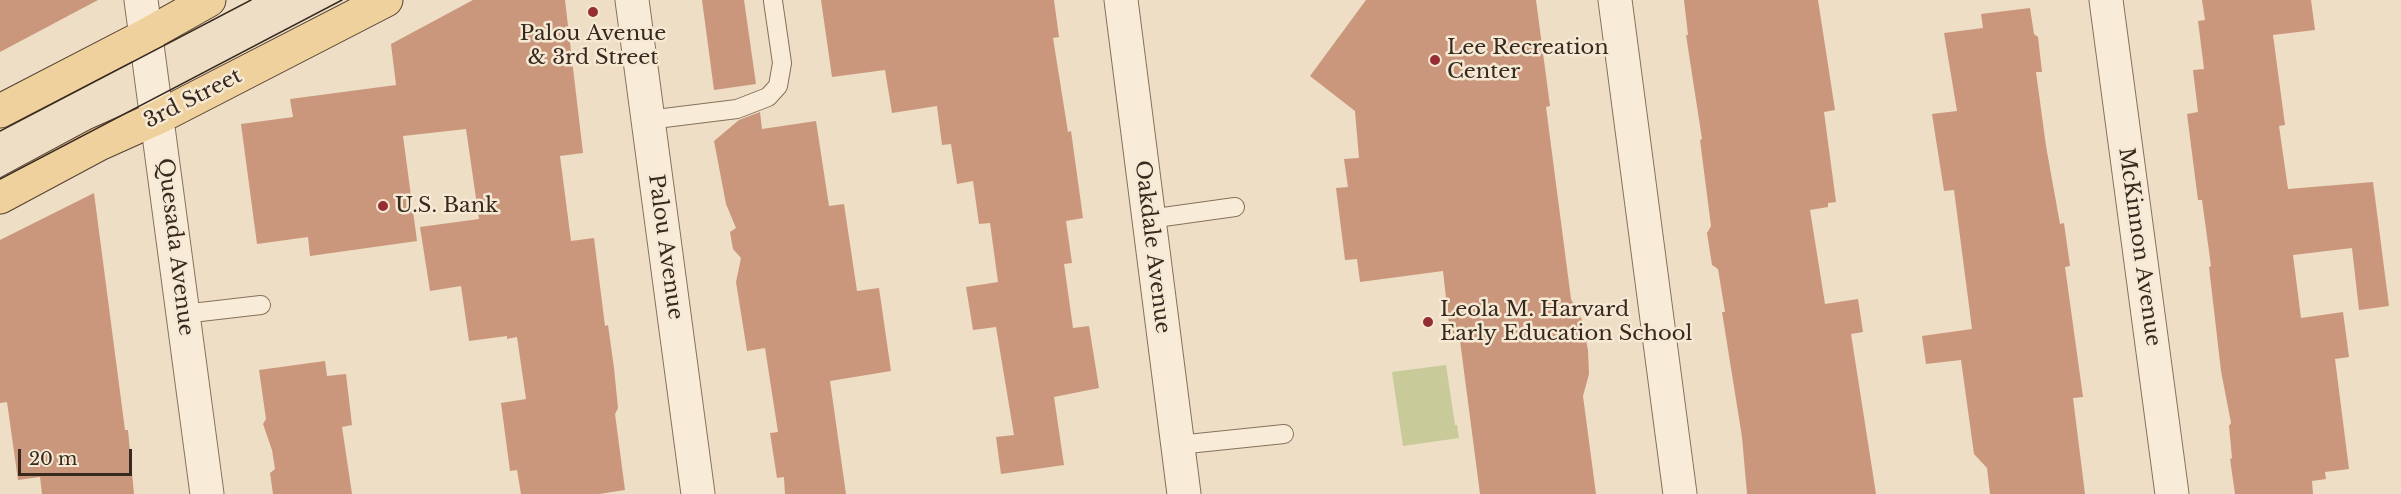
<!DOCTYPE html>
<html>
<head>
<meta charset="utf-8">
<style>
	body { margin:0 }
	#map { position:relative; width:2401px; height:494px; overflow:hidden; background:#eddec5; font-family:"Libre Baskerville",serif }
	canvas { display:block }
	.scale { position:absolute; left:18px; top:449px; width:114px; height:27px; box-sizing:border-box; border:3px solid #38291f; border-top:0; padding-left:8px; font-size:18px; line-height:21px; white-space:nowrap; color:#38291f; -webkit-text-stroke:4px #f5e9d4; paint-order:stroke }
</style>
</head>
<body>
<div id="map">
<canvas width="2401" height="494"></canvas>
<div class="scale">20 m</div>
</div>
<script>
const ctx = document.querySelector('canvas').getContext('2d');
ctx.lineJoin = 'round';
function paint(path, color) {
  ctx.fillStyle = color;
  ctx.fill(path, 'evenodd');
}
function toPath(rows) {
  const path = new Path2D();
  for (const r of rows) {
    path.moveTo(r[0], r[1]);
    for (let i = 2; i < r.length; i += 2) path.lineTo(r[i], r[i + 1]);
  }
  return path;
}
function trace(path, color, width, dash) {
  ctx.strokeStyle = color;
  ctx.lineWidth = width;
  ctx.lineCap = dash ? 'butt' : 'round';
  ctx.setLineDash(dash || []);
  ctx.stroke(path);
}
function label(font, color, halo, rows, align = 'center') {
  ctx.font = font + ' "Libre Baskerville",serif';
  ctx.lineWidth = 5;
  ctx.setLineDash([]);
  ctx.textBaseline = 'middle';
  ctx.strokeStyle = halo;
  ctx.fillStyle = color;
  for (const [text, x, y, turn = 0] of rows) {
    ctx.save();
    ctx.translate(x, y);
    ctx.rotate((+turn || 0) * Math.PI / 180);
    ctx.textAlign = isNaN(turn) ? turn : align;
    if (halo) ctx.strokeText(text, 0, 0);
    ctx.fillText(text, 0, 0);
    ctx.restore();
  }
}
paint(toPath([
	[1446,365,1455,425,1457,425,1459,438,1403,446,1392,372]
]), '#c8cb99');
paint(toPath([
	[0,0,98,0,0,52],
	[473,0,565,0,583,153,560,156,571,241,594,238,605,326,608,325,614,368,618,408,615,414,625,490,599,494,521,494,517,470,510,471,501,403,526,399,517,337,507,339,507,336,469,341,461,286,430,291,420,227,479,219,466,129,403,136,417,241,310,256,308,237,257,244,241,124,293,117,290,99,396,85,391,44],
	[702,0,744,0,756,84,714,90],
	[821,0,1054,0,1059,37,1053,38,1068,132,1071,131,1083,218,1066,221,1072,263,1064,264,1073,328,1089,326,1099,388,1054,397,1064,465,1001,474,996,437,1014,435,996,327,973,330,966,287,998,282,990,223,979,224,973,181,957,184,951,144,942,145,937,106,892,113,885,70,832,77],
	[1366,0,1536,0,1550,106,1546,107,1571,299,1582,320,1588,350,1589,374,1583,396,1596,494,1480,494,1459,333,1450,334,1443,271,1360,282,1357,259,1345,260,1336,188,1348,187,1344,159,1359,158,1355,111,1310,76],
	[1684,0,1818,0,1835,110,1824,112,1836,202,1828,203,1828,207,1810,210,1825,304,1858,299,1863,332,1851,334,1876,494,1747,494,1742,437,1722,312,1725,312,1718,269,1712,265,1707,233,1711,226,1700,140,1702,139,1686,35,1688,35],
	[2202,0,2311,0,2315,30,2273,35,2285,125,2279,126,2288,189,2373,182,2389,306,2359,310,2352,248,2293,255,2301,318,2343,312,2349,357,2335,359,2349,469,2325,472,2326,479,2312,481,2313,494,2235,494,2230,459,2232,458,2229,426,2231,423,2221,371,2209,267,2211,266,2202,200,2198,200,2187,114,2198,112,2193,70,2204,69,2198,21,2205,20],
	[2030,8,2034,34,2038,37,2042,72,2036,72,2046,146,2060,224,2064,223,2070,266,2065,267,2083,397,2073,398,2085,494,1990,494,1987,468,1974,454,1961,360,1926,364,1922,336,1972,329,1954,190,1944,191,1932,114,1957,111,1944,33,1983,28,1981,14],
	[760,112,762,129,816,121,829,206,844,204,857,291,879,288,891,371,830,381,846,494,785,494,784,477,777,478,770,433,778,432,765,348,747,351,736,282,741,258,733,249,730,232,736,228,726,204,714,141,739,120],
	[94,193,125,430,128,430,134,494,42,494,40,477,18,480,7,402,0,403,0,240],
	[325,361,327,376,346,374,352,425,342,427,352,494,273,494,270,473,275,469,272,450,263,424,266,419,259,370]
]), '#ca977c');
const lane = toPath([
	[648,120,737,109,768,97,778,86,782,63,773,1],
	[1149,219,1235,207],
	[183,314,261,305],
	[1178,445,1284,434]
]);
const street = toPath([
	[141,0,207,494],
	[632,0,698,494],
	[1121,0,1184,494],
	[1615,0,1680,494],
	[2106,0,2172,494]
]);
const primary = toPath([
	[0,111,145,36,209,0],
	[0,197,99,144,157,118,386,0]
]);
trace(lane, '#87705b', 20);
trace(street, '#87705b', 35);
trace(primary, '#553f2f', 35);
trace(lane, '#f8ecd8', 18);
trace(street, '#f8ecd8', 33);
trace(primary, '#efd19e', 33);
trace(toPath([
	[0,131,251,0],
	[0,179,342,0]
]), '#38291f', 1.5);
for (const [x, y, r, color] of [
	[593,12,6,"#952d34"],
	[1435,60,6,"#952d34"],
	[383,206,6,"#952d34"],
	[1428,322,6,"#952d34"]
]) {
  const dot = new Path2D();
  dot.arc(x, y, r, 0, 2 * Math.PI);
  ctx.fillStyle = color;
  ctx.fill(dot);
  trace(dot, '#f5e9d4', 2);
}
label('21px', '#38291f', '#f5e9d4', [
	["Palou Avenue",593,34,"center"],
	["& 3rd Street",593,58,"center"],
	["Lee Recreation",1447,48],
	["Center",1447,72],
	["U.S. Bank",395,206],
	["Leola M. Harvard",1440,310],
	["Early Education School",1440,334]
], 'left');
label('21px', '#38291f', '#f5e9d4', [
	["3rd Street",193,99,-27],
	["Quesada Avenue",175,247,83],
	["Palou Avenue",665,247,82],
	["Oakdale Avenue",1152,247,83],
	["McKinnon Avenue",2139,247,82]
]);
</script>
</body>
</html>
